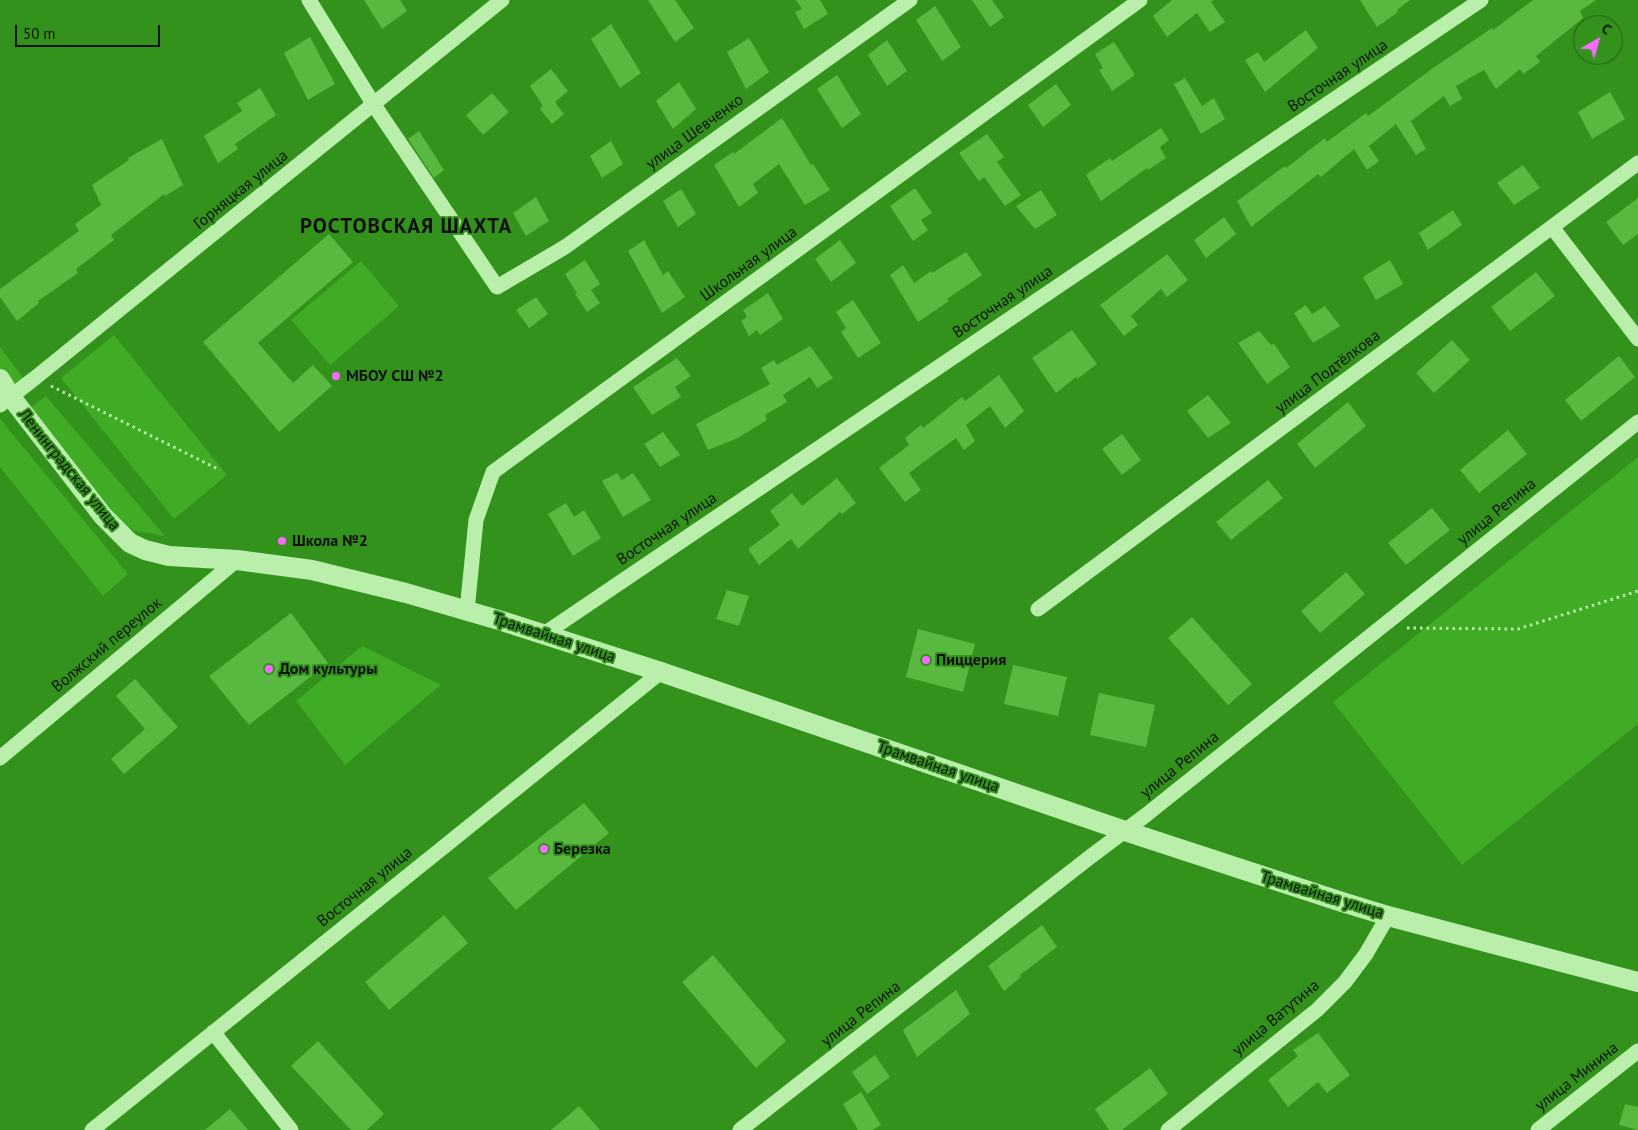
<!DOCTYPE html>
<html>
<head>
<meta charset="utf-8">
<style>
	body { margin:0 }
	#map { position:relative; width:1638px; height:1130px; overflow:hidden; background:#32921b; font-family:"PT Sans",sans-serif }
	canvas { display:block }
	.north { position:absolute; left:1573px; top:15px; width:50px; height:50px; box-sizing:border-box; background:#32921b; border:1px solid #255e17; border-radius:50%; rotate:38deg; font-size:14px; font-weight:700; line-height:20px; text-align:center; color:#111 }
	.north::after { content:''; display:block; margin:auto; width:18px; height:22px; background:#f869ff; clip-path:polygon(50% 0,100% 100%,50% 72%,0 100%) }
	.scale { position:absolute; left:15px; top:25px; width:145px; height:22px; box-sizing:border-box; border:2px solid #111; border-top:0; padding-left:6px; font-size:15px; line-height:18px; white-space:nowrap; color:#111; -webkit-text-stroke:4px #32921b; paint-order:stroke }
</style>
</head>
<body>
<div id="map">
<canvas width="1638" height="1130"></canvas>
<div class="north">С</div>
<div class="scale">50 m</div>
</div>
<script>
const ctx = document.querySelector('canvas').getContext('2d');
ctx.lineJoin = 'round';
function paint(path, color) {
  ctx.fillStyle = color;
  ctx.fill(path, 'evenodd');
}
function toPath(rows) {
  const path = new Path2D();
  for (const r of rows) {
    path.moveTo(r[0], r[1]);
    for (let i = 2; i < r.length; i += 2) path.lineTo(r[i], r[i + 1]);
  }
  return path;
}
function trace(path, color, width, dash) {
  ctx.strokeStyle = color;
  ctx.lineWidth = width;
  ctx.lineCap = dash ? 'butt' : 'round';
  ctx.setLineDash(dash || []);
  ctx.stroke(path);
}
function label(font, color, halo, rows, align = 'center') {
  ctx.font = font + ' "PT Sans",sans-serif';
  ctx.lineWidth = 4;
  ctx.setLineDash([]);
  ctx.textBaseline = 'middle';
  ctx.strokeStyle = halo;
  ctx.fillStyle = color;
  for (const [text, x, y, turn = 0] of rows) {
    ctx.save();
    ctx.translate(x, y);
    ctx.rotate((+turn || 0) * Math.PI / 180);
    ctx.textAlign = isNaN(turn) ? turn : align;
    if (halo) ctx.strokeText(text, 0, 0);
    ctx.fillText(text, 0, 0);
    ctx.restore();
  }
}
paint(toPath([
	[361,261,399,306,330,365,291,320],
	[114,335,227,475,174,519,61,378],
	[0,347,25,380,14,387,0,369],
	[46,396,165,536,135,531,114,516,29,409],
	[0,419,128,574,103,596,0,467],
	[1638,457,1638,724,1462,865,1333,702],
	[362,646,441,685,345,765,296,701]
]), '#40ab24');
paint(toPath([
	[364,0,400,0,407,11,382,29],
	[648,0,675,0,694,28,675,42],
	[796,0,820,0,828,14,804,29,795,12,802,9],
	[972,0,992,0,1004,17,990,27],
	[1172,0,1213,0,1211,2,1225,22,1210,32,1197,13,1167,37,1153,16],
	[1360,0,1410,0,1397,10,1398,12,1377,27],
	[1533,0,1596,0,1580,11,1583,18,1536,56,1540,62,1523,74,1520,69,1496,89,1484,70,1456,86,1462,99,1450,106,1444,96,1411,121,1426,149,1416,155,1396,124,1369,146,1379,161,1367,170,1354,149,1321,177,1318,174,1251,227,1237,201,1285,166,1286,168,1325,138,1327,142,1366,113,1368,116,1433,68,1492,28,1493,30],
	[935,6,961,47,942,61,916,20],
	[611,24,641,73,620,88,591,39],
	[1306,30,1318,48,1265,92,1245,60,1258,52,1264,62],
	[310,37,335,84,308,100,284,53],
	[749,38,769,72,746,89,727,52],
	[887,40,907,71,887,86,868,55],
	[1114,42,1135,75,1112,91,1099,70,1103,68,1095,54],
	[551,69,568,91,555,102,564,114,552,124,540,109,543,106,530,86],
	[837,75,861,114,842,128,817,89],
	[1185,78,1202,106,1214,98,1225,119,1201,134,1174,84],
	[679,82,696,109,673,129,656,101],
	[1056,84,1071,105,1043,127,1028,105],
	[260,88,276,115,235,144,238,149,218,163,204,136,242,111,237,103],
	[1610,92,1625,119,1592,139,1578,112],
	[492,93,509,112,483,135,466,115],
	[782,118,811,165,813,164,830,190,805,205,779,164,753,184,758,193,739,207,714,165,733,152,734,154],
	[1161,128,1169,140,1160,147,1166,158,1148,170,1147,168,1101,201,1086,175,1110,158,1112,161],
	[419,131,444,170,434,178,408,139],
	[987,134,1004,157,997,162,1021,195,1005,206,984,177,979,181,959,153],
	[162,139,183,185,165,196,164,194,111,235,114,240,76,269,78,273,38,301,39,303,17,321,0,297,0,289,79,231,75,224,101,205,92,185,129,160,128,158],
	[611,141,623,164,602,178,590,156],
	[1523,165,1540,188,1514,205,1497,183],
	[915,188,932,213,921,220,928,230,913,241,890,206],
	[681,189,696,214,678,227,663,201],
	[1041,190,1057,215,1035,229,1016,206],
	[536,197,549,221,526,236,513,213],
	[1638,198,1638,234,1623,245,1606,222],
	[1453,210,1462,225,1428,250,1419,233],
	[1224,217,1236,234,1206,258,1194,240],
	[329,234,353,262,258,343,293,383,313,365,332,386,279,432,203,342],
	[644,240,663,275,668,271,685,297,662,313,628,251],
	[840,240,856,263,831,282,815,259],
	[966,252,982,275,947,299,949,301,918,322,890,275,903,265,914,283,931,271,932,273],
	[1167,254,1188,280,1167,297,1161,289,1131,316,1138,325,1124,336,1100,305],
	[585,260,600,284,591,290,600,303,587,312,575,294,577,293,565,274],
	[1390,260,1403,284,1376,300,1363,277],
	[1536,272,1555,296,1510,331,1491,307],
	[768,293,783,319,760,335,757,330,749,336,741,321,747,317,743,310],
	[536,297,548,314,529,328,516,310],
	[853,300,881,343,858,358,841,332,846,328,836,312],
	[1306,305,1312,314,1325,306,1340,326,1313,343,1294,313],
	[1072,330,1097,364,1077,379,1076,377,1056,393,1032,358],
	[1259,331,1271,345,1274,344,1290,367,1267,384,1238,343],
	[1452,340,1470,360,1434,393,1416,373],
	[810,346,833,378,817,388,810,377,783,395,787,402,765,415,767,420,738,438,708,450,696,424,770,384,761,368,774,360,777,365],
	[1619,356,1635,377,1581,421,1565,400],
	[677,358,691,376,675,387,681,397,652,415,633,387],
	[999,375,1024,411,1005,428,990,406,966,425,975,441,964,450,956,438,909,473,921,490,905,502,879,468,909,445,905,438,921,425,923,428,962,397,965,401],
	[1208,395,1231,423,1208,438,1187,411],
	[1348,402,1366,426,1315,468,1297,444],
	[1508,430,1527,454,1479,493,1460,470],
	[663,432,680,455,660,467,644,444],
	[1122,434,1141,460,1122,475,1102,449],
	[617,473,622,480,633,473,651,500,623,517,602,481],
	[837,478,856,503,842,514,840,512,798,549,791,539,759,565,748,549,780,525,770,511,792,493,802,506],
	[1268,480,1283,498,1231,540,1216,522],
	[566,503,574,517,584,510,601,538,573,556,548,514],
	[1432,508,1450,530,1406,565,1388,543],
	[1346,572,1365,594,1320,633,1301,611],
	[727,590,749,596,739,626,716,619],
	[291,613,328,663,249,725,209,676],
	[1192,617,1252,684,1228,705,1168,638],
	[918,629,975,644,963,692,906,677],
	[1013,665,1067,677,1058,716,1004,704],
	[135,679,178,727,124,774,111,759,145,729,116,696],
	[1099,693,1155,705,1146,747,1090,735],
	[584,803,609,833,516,910,488,878],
	[444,915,468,943,389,1010,365,982],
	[1042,925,1057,947,1020,975,1021,977,1004,991,988,966],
	[713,955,786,1041,756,1068,682,982],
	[956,990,970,1014,917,1057,903,1030],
	[1318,1033,1350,1075,1327,1093,1318,1082,1288,1107,1268,1080,1298,1056,1293,1050],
	[318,1041,384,1114,367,1130,351,1130,291,1066],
	[875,1055,890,1077,867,1094,852,1072],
	[1150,1068,1168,1094,1122,1130,1109,1130,1095,1109],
	[861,1092,881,1125,872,1130,858,1130,843,1104],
	[1625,1104,1638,1107,1638,1130,1619,1125],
	[579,1106,600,1130,551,1130],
	[230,1109,248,1130,205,1130]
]), '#58b83f');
trace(toPath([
	[51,386,220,470],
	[1407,628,1518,629,1638,591]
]), '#b9efab', 3, [2.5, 4]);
trace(toPath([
	[309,0,374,105,497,287,565,247,910,0],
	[1552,227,1638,339],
	[0,405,35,378,502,0],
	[1038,609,1638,163],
	[467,611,476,520,493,472,1140,0],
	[544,634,1481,0],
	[0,758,237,560],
	[213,1032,291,1130],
	[92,1130,661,672],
	[740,1130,1090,857,1146,815,1638,422],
	[1168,1130,1317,1010,1345,982,1366,954,1388,916],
	[1538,1130,1638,1051]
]), '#b9efab', 15);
trace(toPath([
	[0,379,11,397,103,516,130,543,145,550,169,556,237,560,312,570,406,593,502,621,661,672,1125,831,1342,902,1388,916,1638,982]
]), '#b9efab', 20);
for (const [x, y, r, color] of [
	[336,376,5,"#f869ff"],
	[282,541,5,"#f869ff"],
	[926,660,5,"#f869ff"],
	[269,669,5,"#f869ff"],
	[544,849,5,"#f869ff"]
]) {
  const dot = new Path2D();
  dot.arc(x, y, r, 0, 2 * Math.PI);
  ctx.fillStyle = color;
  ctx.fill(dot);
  trace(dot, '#32921b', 2);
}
label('16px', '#111', '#32921b', [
	["Восточная улица",1338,76,-34],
	["улица Шевченко",695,132,-36],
	["Горняцкая улица",241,190,-39],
	["Школьная улица",749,264,-36],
	["Восточная улица",1003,302,-34],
	["улица Подтёлкова",1328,372,-37],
	["Ленинградская улица",69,470,51],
	["улица Репина",1497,512,-39],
	["Восточная улица",667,529,-34],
	["Трамвайная улица",554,638,18],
	["Волжский переулок",107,645,-40],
	["улица Репина",1180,765,-39],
	["Трамвайная улица",938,767,19],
	["Восточная улица",365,887,-39],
	["Трамвайная улица",1322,895,17],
	["улица Репина",861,1014,-38],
	["улица Ватутина",1276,1018,-40],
	["улица Минина",1577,1077,-38]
]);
label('bold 16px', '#111', '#32921b', [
	["МБОУ СШ №2",346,376],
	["Школа №2",292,541],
	["Пиццерия",936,660],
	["Дом культуры",279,669],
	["Березка",554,849]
], 'left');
ctx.letterSpacing = '1px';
label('bold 21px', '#111', '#32921b', [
	["РОСТОВСКАЯ ШАХТА",406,227]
]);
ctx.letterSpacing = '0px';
</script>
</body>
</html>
